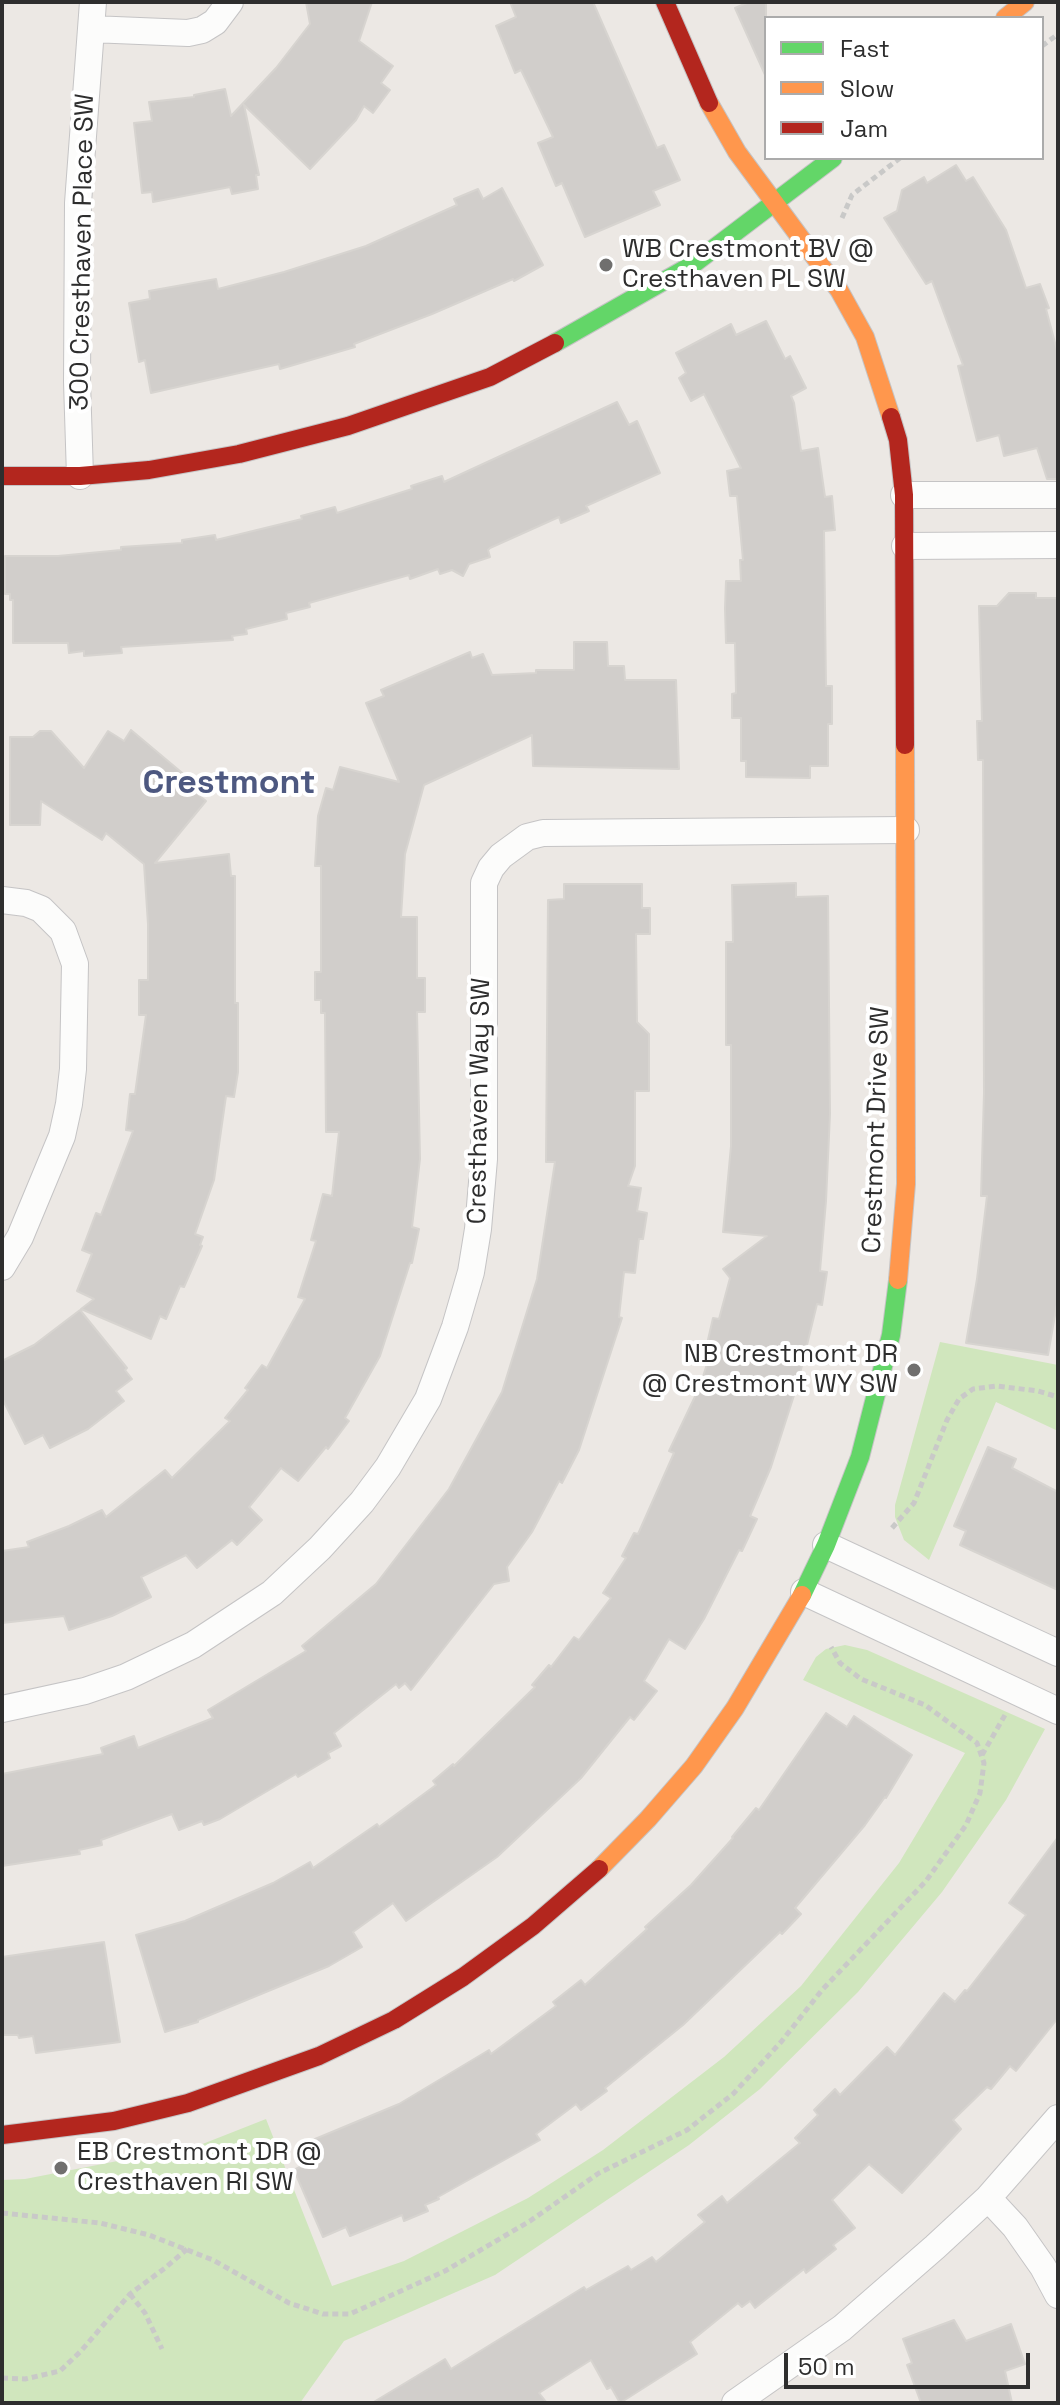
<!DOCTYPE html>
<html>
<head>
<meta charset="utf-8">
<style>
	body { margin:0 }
	#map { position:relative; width:1060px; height:2405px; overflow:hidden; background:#ece8e4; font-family:"Space Grotesk",sans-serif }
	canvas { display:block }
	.frame { position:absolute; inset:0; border:4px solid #2e2e2e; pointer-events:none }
	.legend { position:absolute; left:764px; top:16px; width:280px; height:144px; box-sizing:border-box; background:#fff; border:2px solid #ababab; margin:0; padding:10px 14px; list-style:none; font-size:24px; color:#2e2e2e }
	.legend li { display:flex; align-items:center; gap:16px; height:40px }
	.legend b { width:40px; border:2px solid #ababab }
	.scale { position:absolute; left:784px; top:2353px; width:246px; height:36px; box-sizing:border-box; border:4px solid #2e2e2e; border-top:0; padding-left:10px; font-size:24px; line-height:28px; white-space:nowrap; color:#2e2e2e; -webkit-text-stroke:6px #fff; paint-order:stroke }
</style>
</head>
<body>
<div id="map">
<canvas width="1060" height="2405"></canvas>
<div class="frame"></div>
<ul class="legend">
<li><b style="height:10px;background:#63d668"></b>Fast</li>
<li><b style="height:10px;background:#ff974d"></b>Slow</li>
<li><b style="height:10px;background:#b3261e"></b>Jam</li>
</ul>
<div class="scale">50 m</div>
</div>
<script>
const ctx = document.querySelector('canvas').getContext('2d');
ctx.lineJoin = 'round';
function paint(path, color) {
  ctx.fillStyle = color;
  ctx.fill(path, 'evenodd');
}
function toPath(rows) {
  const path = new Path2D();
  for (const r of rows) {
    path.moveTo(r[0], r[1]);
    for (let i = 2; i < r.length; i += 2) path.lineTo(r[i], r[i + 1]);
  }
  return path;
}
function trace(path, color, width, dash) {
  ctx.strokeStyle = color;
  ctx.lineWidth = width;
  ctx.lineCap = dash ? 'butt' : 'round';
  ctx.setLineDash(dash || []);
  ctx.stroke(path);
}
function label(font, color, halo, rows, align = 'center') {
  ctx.font = font + ' "Space Grotesk",sans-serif';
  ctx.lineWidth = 8;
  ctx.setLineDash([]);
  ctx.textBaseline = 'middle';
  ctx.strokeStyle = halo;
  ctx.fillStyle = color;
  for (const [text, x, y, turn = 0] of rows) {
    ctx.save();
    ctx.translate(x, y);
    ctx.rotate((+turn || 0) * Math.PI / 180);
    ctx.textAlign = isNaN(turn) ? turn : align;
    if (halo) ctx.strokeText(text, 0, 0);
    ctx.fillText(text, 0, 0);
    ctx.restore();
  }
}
paint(toPath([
	[940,1342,1058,1365,1058,1431,996,1402,929,1560,904,1540,895,1517,895,1505],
	[845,1645,867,1650,1045,1729,1006,1800,942,1892,858,1992,760,2089,689,2145,495,2275,344,2341,300,2403,2,2403,2,2180,25,2179,200,2145,266,2119,332,2286,404,2261,528,2198,603,2150,724,2057,801,1986,899,1863,965,1753,803,1680,816,1657,826,1649]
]), '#d0e6bd');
const building = toPath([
	[306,2,372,2,359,41,393,66,381,83,390,90,373,113,364,106,356,120,310,169,244,105,259,175,256,175,258,189,232,194,230,187,153,202,152,192,142,193,134,123,152,121,149,102,194,97,194,95,225,89,231,116,276,68,310,24,306,2],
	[510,2,593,2,657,148,664,145,680,180,653,191,660,205,585,237,562,183,556,186,538,143,553,137,521,70,515,73,496,26,516,17,510,2],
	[749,2,766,2,766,77,735,8,749,2],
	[956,165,966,181,973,177,1006,230,1026,288,1040,284,1049,308,1046,309,1058,354,1058,479,1047,479,1037,448,1004,456,999,435,977,441,958,366,963,365,932,281,926,284,884,218,897,211,902,190,924,177,927,183,956,165],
	[502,188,543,265,514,281,513,279,432,314,354,344,355,347,280,369,279,364,151,393,145,360,139,362,129,303,150,299,149,291,216,279,218,289,284,272,366,246,457,205,454,199,478,189,483,199,502,188],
	[766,321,785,359,790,356,806,388,791,396,794,403,801,451,818,448,825,497,832,496,835,530,824,531,826,686,832,686,832,724,828,724,828,766,810,766,810,778,746,777,746,761,741,761,741,718,732,718,732,694,736,693,735,643,726,643,725,608,726,581,741,581,740,560,743,560,737,496,730,496,727,471,741,468,704,394,691,401,679,378,686,373,676,353,731,324,736,335,766,321],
	[617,402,629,425,637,421,660,473,586,506,589,511,561,523,559,517,490,548,488,550,490,557,469,564,463,576,452,570,440,574,438,569,410,579,409,575,309,603,310,607,286,613,287,619,246,629,247,634,232,636,233,640,121,647,122,653,84,656,84,651,69,653,68,643,13,643,13,600,10,600,10,594,5,594,5,556,58,556,121,550,121,547,182,543,182,540,215,535,216,540,302,519,301,516,335,507,337,513,412,489,411,486,442,476,444,482,617,402],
	[1009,593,1036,593,1036,598,1058,598,1058,1298,1048,1355,966,1343,977,1279,987,1196,981,1196,984,1093,983,760,978,760,977,721,982,721,979,606,997,606,1009,593],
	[574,642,607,642,608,666,624,666,625,680,676,680,679,769,533,766,532,735,424,785,405,854,401,917,417,917,417,978,425,978,425,1012,417,1012,420,1159,412,1227,419,1229,412,1263,410,1263,380,1356,345,1418,349,1421,328,1449,326,1447,298,1481,281,1468,249,1507,262,1520,237,1545,232,1540,197,1568,186,1555,141,1577,151,1597,112,1616,69,1630,64,1616,2,1623,2,1551,29,1547,27,1542,69,1526,102,1510,106,1517,165,1470,172,1478,230,1421,225,1418,248,1390,245,1388,262,1365,267,1368,305,1299,298,1297,316,1241,311,1240,323,1194,332,1196,339,1132,326,1132,325,1013,321,1013,321,1000,315,1000,315,972,321,972,321,866,315,866,318,816,326,788,333,790,340,767,399,782,366,703,384,696,381,690,470,652,472,658,483,654,492,675,536,673,536,670,574,670,574,642],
	[131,730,193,782,189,787,206,801,155,863,229,854,231,876,235,876,235,1003,238,1003,238,1072,234,1097,226,1096,214,1180,195,1234,203,1237,200,1245,202,1246,184,1287,180,1286,166,1319,160,1316,151,1339,81,1309,94,1299,77,1291,92,1254,82,1250,96,1213,101,1215,133,1131,126,1130,130,1094,135,1094,146,1015,139,1015,139,980,148,980,148,924,144,864,106,833,102,840,41,801,40,825,10,825,10,737,33,737,40,731,51,731,84,768,108,731,124,741,131,730],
	[796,883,796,897,828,896,830,1114,826,1201,820,1271,827,1272,822,1305,817,1304,797,1386,771,1467,750,1516,757,1519,742,1551,739,1550,704,1619,685,1649,669,1639,644,1681,657,1691,634,1720,630,1717,581,1778,497,1857,406,1921,393,1903,353,1932,362,1947,329,1966,198,2020,198,2022,165,2032,136,1935,185,1921,273,1883,310,1862,313,1868,377,1824,379,1827,436,1785,433,1781,453,1764,454,1766,535,1687,532,1685,549,1665,551,1667,574,1637,579,1640,611,1598,603,1593,626,1558,622,1556,634,1533,638,1534,674,1453,669,1451,700,1386,713,1345,707,1344,713,1318,719,1319,730,1278,723,1269,767,1236,723,1232,731,1146,731,1045,726,1045,726,942,733,942,732,885,796,883],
	[564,884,642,884,642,908,650,908,650,934,636,934,637,1022,649,1034,649,1091,635,1091,635,1166,628,1186,641,1188,637,1211,647,1213,643,1239,639,1239,635,1273,624,1272,619,1317,622,1318,579,1450,562,1483,559,1481,532,1532,507,1567,509,1581,494,1584,411,1690,405,1683,399,1688,396,1684,334,1733,341,1746,328,1753,330,1758,298,1777,296,1774,220,1819,204,1825,202,1821,179,1830,172,1814,101,1840,102,1845,79,1850,80,1854,2,1866,2,1774,103,1754,101,1748,134,1736,138,1748,213,1718,208,1710,306,1651,302,1646,376,1584,449,1489,502,1392,537,1279,555,1162,546,1162,548,900,564,899,564,884],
	[80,1310,127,1368,125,1370,132,1379,116,1391,124,1401,88,1429,50,1448,43,1435,25,1444,2,1398,2,1361,34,1345,80,1310],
	[988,1447,1016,1459,1012,1468,1058,1492,1058,1590,960,1545,966,1531,954,1526,988,1447],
	[826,1713,847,1727,854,1716,912,1755,886,1798,885,1797,865,1825,795,1908,801,1914,782,1934,780,1932,683,2025,605,2088,607,2091,581,2110,576,2104,536,2134,540,2140,438,2197,439,2199,425,2205,428,2211,404,2221,402,2215,350,2236,346,2227,323,2237,294,2170,311,2161,303,2144,399,2104,489,2050,491,2054,556,2006,553,2002,581,1980,585,1985,647,1929,645,1927,691,1885,733,1838,732,1837,756,1808,759,1810,826,1713],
	[1058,1837,1058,2018,1016,2071,1010,2066,991,2089,987,2087,953,2120,961,2129,902,2193,869,2164,832,2200,855,2228,833,2245,836,2249,806,2273,804,2269,755,2308,750,2301,742,2307,738,2303,690,2342,697,2354,620,2403,611,2387,607,2389,591,2360,539,2393,547,2403,372,2403,445,2359,451,2369,584,2287,586,2290,628,2266,631,2270,652,2257,656,2262,705,2222,698,2215,722,2196,727,2203,800,2143,795,2138,818,2115,814,2110,835,2089,840,2095,887,2047,895,2055,944,1993,955,2002,965,1990,967,1991,1026,1915,1009,1903,1058,1837],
	[104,1942,120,2042,36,2053,33,2036,19,2038,18,2035,2,2035,2,1957,104,1942],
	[954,2320,966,2341,1011,2324,1025,2364,1005,2371,1012,2403,921,2403,907,2365,912,2363,903,2339,954,2320]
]);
paint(building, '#d1cecb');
trace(building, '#d7d4d0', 2);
const street = toPath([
	[91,29,188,33,202,30,215,22,230,2],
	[80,476,77,382,78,203,93,2],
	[904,495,1058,495],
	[905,546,1058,545],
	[2,900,26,903,41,909,63,931,75,964,73,1069,69,1104,62,1136,20,1237,2,1267],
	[826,1545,1058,1653],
	[804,1592,1058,1711],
	[2,1709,85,1691,126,1677,193,1645,272,1593,320,1548,362,1502,388,1467,428,1399,455,1327,471,1272,478,1229,484,1159,484,883,491,868,501,856,527,837,543,833,906,830],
	[988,2198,1015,2227,1043,2267,1058,2295],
	[735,2403,842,2328,935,2247,988,2198,1058,2118]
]);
const fast = toPath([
	[555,343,692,265,833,158],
	[802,1595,826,1545,860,1457,891,1335,898,1280]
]);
const slow = toPath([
	[1005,18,1025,2],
	[709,103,737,152,839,290,865,337,891,417],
	[898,1280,906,1184,905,745],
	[599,1869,648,1819,694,1766,735,1708,802,1595]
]);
const jam = toPath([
	[665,2,709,103],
	[891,417,898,440,904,495,905,745],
	[2,476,80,476,149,470,239,454,348,426,490,377,555,343],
	[2,2135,114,2121,188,2103,319,2056,394,2020,463,1977,533,1926,599,1869]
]);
trace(street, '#c5c4c5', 28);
trace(fast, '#c5c4c5', 20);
trace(slow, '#c5c4c5', 20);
trace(jam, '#c5c4c5', 20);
trace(toPath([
	[1042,46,1058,34],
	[842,218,852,195,900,158],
	[892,1528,914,1503,947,1420,959,1399,973,1389,997,1386,1038,1391,1058,1397],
	[982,1755,1005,1715],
	[2,2213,100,2223,149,2235,213,2260,289,2303,323,2314,350,2314,445,2271,530,2221,599,2173,687,2130,733,2094,781,2042,822,1990,926,1881,966,1825,980,1793,984,1763,977,1743,925,1705,861,1679,840,1663,831,1647],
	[130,2294,145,2313,162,2349],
	[2,2378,25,2379,60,2371,81,2351,130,2294,165,2268,187,2249]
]), '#c9c9c8', 5, [6, 4]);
trace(street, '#fcfcfb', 26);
trace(fast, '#63d668', 18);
trace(slow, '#ff974d', 18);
trace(jam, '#b3261e', 18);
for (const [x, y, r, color] of [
	[606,265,8,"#706f6e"],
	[914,1370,8,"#706f6e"],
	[61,2168,8,"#706f6e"]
]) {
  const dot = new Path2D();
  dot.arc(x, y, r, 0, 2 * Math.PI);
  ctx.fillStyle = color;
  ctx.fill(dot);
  trace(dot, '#fff', 3);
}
label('26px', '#2e2e2e', '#fff', [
	["WB Crestmont BV @",622,250],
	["Cresthaven PL SW",622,280],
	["NB Crestmont DR",898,1355,"right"],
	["@ Crestmont WY SW",898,1385,"right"],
	["EB Crestmont DR @",77,2153],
	["Cresthaven RI SW",77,2183]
], 'left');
label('26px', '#2e2e2e', '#fff', [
	["300 Cresthaven Place SW",83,252,-89],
	["Cresthaven Way SW",480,1101,-89],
	["Crestmont Drive SW",877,1130,-88]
]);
label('bold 34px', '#4d5880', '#fff', [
	["Crestmont",229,784]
]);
</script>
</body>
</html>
